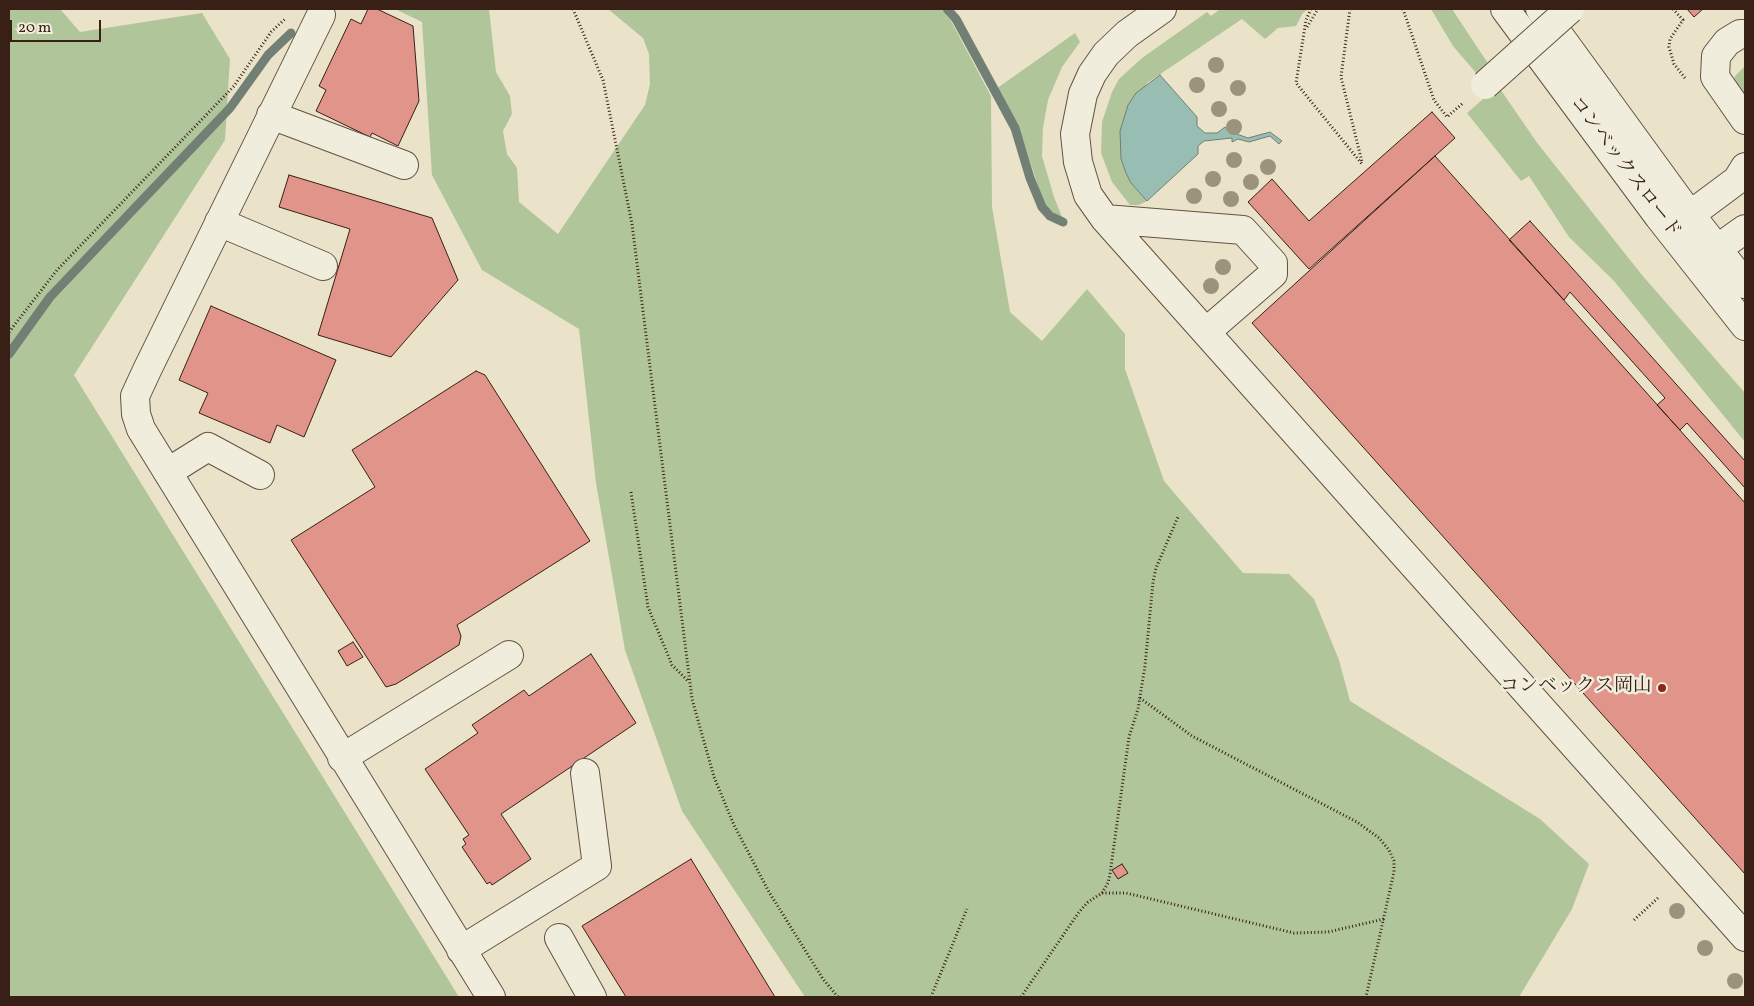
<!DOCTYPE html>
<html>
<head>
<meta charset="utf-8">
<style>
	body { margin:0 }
	#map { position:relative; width:1754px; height:1006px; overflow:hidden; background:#eae3c9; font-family:Vollkorn,serif }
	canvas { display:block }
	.frame { position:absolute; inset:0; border:10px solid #382016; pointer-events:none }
	.scale { position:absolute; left:10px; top:20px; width:91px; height:22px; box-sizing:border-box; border:2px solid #382016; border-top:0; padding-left:6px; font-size:15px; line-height:18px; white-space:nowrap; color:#382016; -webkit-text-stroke:4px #f1eddc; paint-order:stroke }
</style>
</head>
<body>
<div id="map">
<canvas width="1754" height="1006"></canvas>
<div class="frame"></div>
<div class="scale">20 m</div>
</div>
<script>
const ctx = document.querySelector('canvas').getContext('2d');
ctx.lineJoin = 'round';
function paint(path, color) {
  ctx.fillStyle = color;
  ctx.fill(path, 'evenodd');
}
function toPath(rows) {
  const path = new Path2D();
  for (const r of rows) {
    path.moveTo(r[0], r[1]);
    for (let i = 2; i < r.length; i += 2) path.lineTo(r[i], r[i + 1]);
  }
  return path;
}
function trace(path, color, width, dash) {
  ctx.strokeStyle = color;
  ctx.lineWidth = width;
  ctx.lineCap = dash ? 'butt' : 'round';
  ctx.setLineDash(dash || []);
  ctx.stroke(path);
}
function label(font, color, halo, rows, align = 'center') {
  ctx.font = font + ' Vollkorn,"Noto Serif JP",serif';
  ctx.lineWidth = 5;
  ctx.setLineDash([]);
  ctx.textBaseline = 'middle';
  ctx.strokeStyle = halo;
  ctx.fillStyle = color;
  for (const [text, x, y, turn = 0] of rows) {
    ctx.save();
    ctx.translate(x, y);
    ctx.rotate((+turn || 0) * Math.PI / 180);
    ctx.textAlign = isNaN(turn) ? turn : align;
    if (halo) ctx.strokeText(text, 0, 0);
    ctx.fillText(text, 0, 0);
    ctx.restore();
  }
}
paint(toPath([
	[9,9,60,9,80,32,202,13,230,59,225,140,74,375,459,997,9,997],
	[395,9,489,9,496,72,510,96,512,114,503,131,507,154,517,168,519,202,558,234,645,105,650,84,649,54,643,38,608,9,941,9,951,21,991,96,992,207,1010,312,1042,341,1087,289,1125,334,1125,369,1164,481,1243,573,1289,574,1314,599,1339,660,1350,701,1540,819,1589,864,1572,909,1519,997,805,997,682,811,625,650,596,483,579,329,482,270,432,175,422,22],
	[1220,9,1308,9,1302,14,1296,26,1278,28,1265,39,1242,19,1147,83,1121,159,1131,183,1147,201,1139,205,1130,205,1112,182,1101,153,1102,122,1112,92,1119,79,1142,58,1207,12,1211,16],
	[1431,9,1452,9,1489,65,1477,74,1453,46],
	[1075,33,1080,42,1062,67,1048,100,1043,128,1042,156,1054,197,1062,217,1059,218,1044,204,1022,137,996,89],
	[1745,66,1745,101,1733,84,1735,76],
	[1498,86,1538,144,1642,275,1745,393,1745,442,1614,281,1569,237,1529,176,1521,181,1467,113]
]), '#b1c59b');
const water = toPath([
	[1160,75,1197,117,1197,126,1205,133,1217,133,1225,127,1228,131,1248,138,1270,132,1282,141,1279,144,1270,136,1249,142,1238,139,1232,142,1232,138,1204,141,1198,146,1198,154,1147,201,1131,183,1126,173,1121,159,1120,131,1128,105,1136,93,1160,75]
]);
paint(water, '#98beb3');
trace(water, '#727f74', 1);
trace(toPath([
	[947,9,956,19,1015,128,1030,178,1042,207,1050,216,1063,222],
	[9,354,50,297,230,108,268,55,291,33]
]), '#727f74', 9);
const building = toPath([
	[368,9,377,9,413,26,419,101,398,146,372,133,370,137,316,111,326,90,319,86,351,19,361,24,368,9],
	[1687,9,1703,9,1694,17,1687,9],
	[1432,112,1455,138,1309,269,1248,202,1272,179,1309,221,1432,112],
	[1435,156,1745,503,1745,874,1252,323,1435,156],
	[289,175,432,218,458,280,391,357,318,335,350,229,279,207,289,175],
	[1530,221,1745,461,1745,488,1687,423,1680,430,1657,405,1665,398,1570,292,1564,300,1509,240,1530,221],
	[211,306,336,360,304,437,277,425,270,443,199,413,208,393,179,380,211,306],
	[476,371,485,375,590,541,457,625,461,636,459,645,396,684,386,687,291,540,375,487,352,450,476,371],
	[353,642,363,657,347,666,338,651,353,642],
	[591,654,636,723,501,814,531,859,492,885,490,882,487,884,462,847,466,844,463,839,469,835,425,769,478,733,472,725,524,690,529,696,591,654],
	[691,859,775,997,626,997,582,926,691,859],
	[1122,864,1128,873,1118,879,1112,870,1122,864]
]);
paint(building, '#e1948a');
trace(building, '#382016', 1);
const minor = toPath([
	[1162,9,1127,34,1106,54,1092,74,1083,94,1075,134,1078,162,1088,195,1105,219,1745,937],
	[1505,9,1659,217,1745,326],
	[1540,9,1682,204,1745,284],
	[321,15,148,368,135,396,136,414,141,429,491,997],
	[1745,34,1740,34,1727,42,1716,56,1715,77,1745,120],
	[271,115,404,165],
	[1690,215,1737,180,1745,167],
	[1105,219,1243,230,1273,263,1273,274,1206,332],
	[219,222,323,266],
	[1717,249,1745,229],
	[168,472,208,447,260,475],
	[342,758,509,655],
	[559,938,592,997],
	[461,950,597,866,585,773]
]);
trace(minor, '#645143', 30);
trace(toPath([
	[573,9,603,80,632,224,692,699,714,777,734,825,769,892,823,979,838,997],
	[1311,9,1306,20,1296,83,1362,164],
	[1350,9,1341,77,1362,162],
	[1403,9,1434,100,1447,117,1463,103],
	[1673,9,1683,20,1670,39,1669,47,1674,64,1685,78],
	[1307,27,1318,9],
	[9,332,57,270,234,86,271,32,285,19],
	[631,492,648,607,672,665,688,681],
	[1140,698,1192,736,1357,822,1379,838,1389,850,1394,861,1394,872,1366,997],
	[1102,893,1108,883,1110,874,1129,737,1138,709,1145,666,1153,582,1156,568,1178,517],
	[1634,920,1659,897],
	[931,997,967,909],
	[1021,997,1079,912,1088,902,1102,893,1126,893,1294,933,1328,932,1384,919]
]), '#382016', 3, [1, 2.5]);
trace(minor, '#f1eddc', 28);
const minorBridge = toPath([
	[1485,85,1570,9]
]);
trace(minorBridge, '#645143', 30, []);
trace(minorBridge, '#f1eddc', 28);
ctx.fillStyle = '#9c937d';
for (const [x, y] of [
	[1216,65],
	[1197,85],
	[1238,88],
	[1219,109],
	[1234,127],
	[1234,160],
	[1268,167],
	[1213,179],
	[1251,182],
	[1194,196],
	[1231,199],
	[1223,267],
	[1211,286],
	[1677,911],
	[1705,948],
	[1735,981]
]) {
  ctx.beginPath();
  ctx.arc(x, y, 8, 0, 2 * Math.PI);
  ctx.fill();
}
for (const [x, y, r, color] of [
	[1662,688,5,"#8f2418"]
]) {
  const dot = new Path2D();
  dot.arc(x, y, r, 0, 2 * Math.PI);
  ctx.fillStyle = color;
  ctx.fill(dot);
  trace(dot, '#f1eddc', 2);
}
label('19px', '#382016', '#f1eddc', [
	["コンベックスロード",1624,168,53]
]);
label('19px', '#382016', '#f1eddc', [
	["コンベックス岡山",1652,688]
], 'right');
</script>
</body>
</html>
